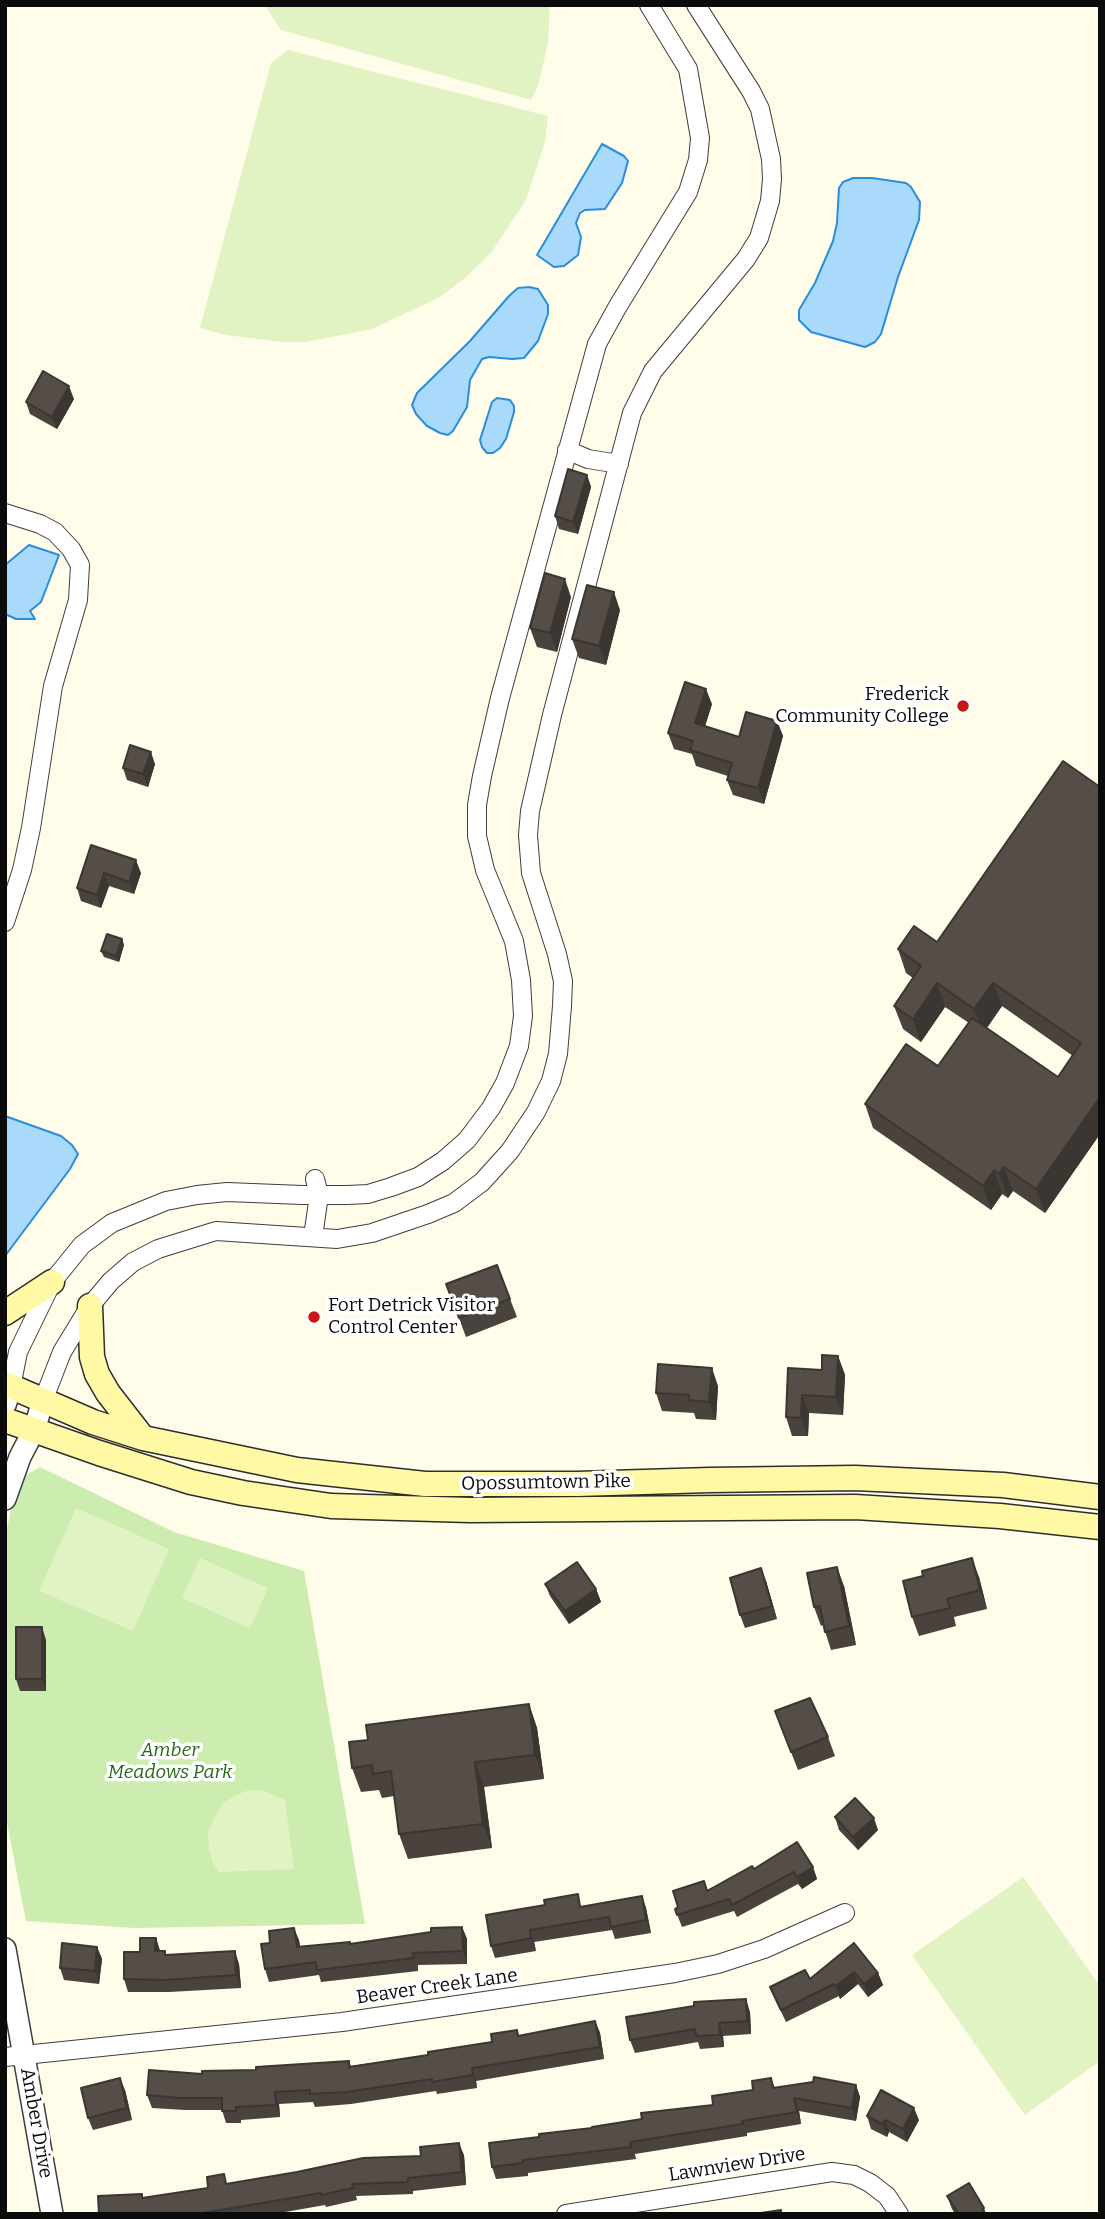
<!DOCTYPE html>
<html>
<head>
<meta charset="utf-8">
<style>
	body { margin:0 }
	#map { position:relative; width:1105px; height:2219px; overflow:hidden; background:#fffcea; font-family:Bitter,serif }
	canvas { display:block }
	.frame { position:absolute; inset:0; border:7px solid #0b0b0b; pointer-events:none }
</style>
</head>
<body>
<div id="map">
<canvas width="1105" height="2219"></canvas>
<div class="frame"></div>
</div>
<script>
const ctx = document.querySelector('canvas').getContext('2d');
ctx.lineJoin = 'round';
function paint(path, color) {
  ctx.fillStyle = color;
  ctx.fill(path, 'evenodd');
}
function toPath(rows) {
  const path = new Path2D();
  for (const r of rows) {
    path.moveTo(r[0], r[1]);
    for (let i = 2; i < r.length; i += 2) path.lineTo(r[i], r[i + 1]);
  }
  return path;
}
function trace(path, color, width, dash) {
  ctx.strokeStyle = color;
  ctx.lineWidth = width;
  ctx.lineCap = dash ? 'butt' : 'round';
  ctx.setLineDash(dash || []);
  ctx.stroke(path);
}
function label(font, color, halo, rows, align = 'center') {
  ctx.font = font + ' Bitter,serif';
  ctx.lineWidth = 7;
  ctx.setLineDash([]);
  ctx.textBaseline = 'middle';
  ctx.strokeStyle = halo;
  ctx.fillStyle = color;
  for (const [text, x, y, turn = 0] of rows) {
    ctx.save();
    ctx.translate(x, y);
    ctx.rotate((+turn || 0) * Math.PI / 180);
    ctx.textAlign = isNaN(turn) ? turn : align;
    if (halo) ctx.strokeText(text, 0, 0);
    ctx.fillText(text, 0, 0);
    ctx.restore();
  }
}
paint(toPath([
	[40,1467,174,1532,304,1571,365,1924,134,1928,26,1921,5,1812,5,1538,17,1481]
]), '#cdedb0');
paint(toPath([
	[550,5,548,43,538,86,531,100,281,30,265,6],
	[288,50,548,116,545,142,526,200,491,253,465,278,440,297,372,329,306,342,282,342,226,335,200,328,271,63],
	[76,1508,169,1549,133,1631,39,1591],
	[200,1558,268,1588,250,1628,182,1598],
	[260,1790,285,1800,294,1869,219,1872,213,1863,209,1849,208,1833,214,1818,222,1804,234,1796,246,1791],
	[1023,1877,1100,1986,1100,2061,1025,2115,912,1955]
]), '#e1f3c3');
const water = toPath([
	[602,144,624,156,628,161,622,183,605,209,585,210,580,213,576,223,581,237,578,255,564,266,554,267,537,255,602,144],
	[853,178,872,178,906,183,911,187,920,202,919,220,898,277,881,334,875,342,865,347,811,332,799,320,799,310,815,283,833,241,837,223,839,188,843,182,853,178],
	[529,287,538,289,548,305,548,314,538,341,524,358,512,359,489,357,482,359,470,380,467,407,453,431,448,435,440,433,427,426,416,414,412,405,417,393,470,341,509,296,518,288,529,287],
	[497,398,510,400,514,406,514,412,506,439,500,448,493,453,487,453,482,447,480,440,492,402,497,398],
	[29,545,59,555,41,602,30,611,35,619,16,619,5,614,5,565,29,545],
	[5,1116,61,1136,72,1145,78,1154,70,1169,5,1256,5,1116]
]);
paint(water, '#a9dafc');
trace(water, '#298dda', 2);
const minor = toPath([
	[567,450,588,459,619,464],
	[5,513,40,524,55,532,71,549,80,565,78,600,53,686,31,828,22,870,5,922],
	[313,1237,319,1195,315,1179],
	[11,1387,18,1352,52,1282,82,1245,112,1223,166,1201,197,1195,227,1192,302,1195,347,1195,368,1194,391,1187,418,1177,443,1161,467,1140,491,1108,505,1083,519,1046,523,1016,521,980,514,941,485,870,477,836,477,805,482,776,500,698,597,344,618,306,688,192,698,160,700,138,688,69,649,5],
	[43,1401,62,1352,90,1306,111,1281,133,1262,158,1249,216,1231,337,1239,372,1233,428,1214,454,1203,482,1182,510,1151,536,1112,551,1081,558,1054,562,1006,563,981,557,954,531,873,528,835,530,811,552,715,632,413,653,371,746,259,759,238,770,201,772,179,771,159,760,109,751,91,696,5],
	[5,2057,342,2022,675,1973,718,1964,764,1949,845,1913],
	[566,2214,832,2172,854,2175,870,2183,887,2196,899,2214]
]);
const tertiary = toPath([
	[5,1405,11,1387],
	[5,1499,20,1457,34,1430,43,1401],
	[5,1949,52,2214]
]);
const secondary = toPath([
	[90,1306,92,1357,97,1374,108,1393,143,1438],
	[5,1313,52,1282],
	[5,1384,93,1422,143,1438,297,1470,425,1484,577,1484,710,1480,855,1478,1003,1485,1100,1497],
	[5,1420,99,1453,191,1482,243,1493,331,1506,470,1510,855,1507,1000,1516,1100,1527]
]);
trace(minor, '#3e3e3e', 20);
trace(tertiary, '#3e3e3e', 24);
trace(secondary, '#2d2d2d', 27);
trace(minor, '#fff', 18);
trace(tertiary, '#fff', 21);
trace(secondary, '#fff8a5', 24);
paint(toPath([
	[74,399,57,429,30,414,26,402],
	[587,475,591,487,578,534,559,529,555,516],
	[571,597,557,652,537,647,530,628],
	[620,610,606,665,579,658,572,639],
	[712,704,705,726,739,737,777,721,783,736,764,804,733,795,727,780,728,776,696,766,692,754,674,749,668,733],
	[1063,761,1100,1134,1045,1213,1013,1191,1008,1198,1002,1194,991,1210,873,1128,865,1104,938,1066,969,1023,945,1007,921,1042,903,1029,894,1006,913,978,906,973,898,949,937,942],
	[1002,1006,1073,1056,1058,1077,987,1028],
	[155,764,148,787,127,780,123,768],
	[91,845,141,873,134,894,109,886,101,908,81,901,77,888],
	[122,939,124,945,119,962,104,957,101,951],
	[497,1265,517,1317,466,1337,446,1284],
	[838,1356,845,1375,843,1415,809,1413,808,1436,792,1436,786,1417,822,1370],
	[718,1386,716,1420,696,1419,694,1413,662,1411,656,1393],
	[979,1577,987,1609,954,1617,956,1626,919,1636,912,1617],
	[766,1581,777,1619,745,1628,740,1615],
	[545,1584,596,1589,601,1602,569,1624,550,1596],
	[844,1586,856,1645,831,1650,823,1625,821,1626,814,1607],
	[46,1640,46,1691,20,1691,16,1679],
	[529,1704,537,1728,544,1779,484,1787,492,1848,408,1859,399,1834,394,1796,382,1798,379,1790,361,1792,352,1768,368,1740],
	[775,1711,828,1737,835,1756,798,1770],
	[835,1817,878,1830,858,1850,839,1830],
	[813,1867,817,1879,802,1889,798,1884,737,1917,734,1911,682,1927,675,1909,707,1890,754,1869],
	[642,1896,646,1908,651,1933,615,1939,612,1930,534,1942,536,1951,495,1958,491,1946,583,1907],
	[462,1927,467,1939,467,1964,418,1965,418,1971,321,1982,319,1975,269,1982,265,1969,299,1940,300,1946,351,1944],
	[156,1938,160,1951,167,1955,239,1964,241,1988,169,1992,128,1992,124,1979,140,1952],
	[854,1943,878,1973,883,1985,868,1997,858,1984,840,1999,839,1996,786,2022,775,1999,770,1987,810,1979],
	[97,1947,102,1959,99,1984,64,1980,60,1968],
	[750,2012,751,2034,723,2036,724,2047,700,2049,698,2042,635,2053,630,2040],
	[595,2021,600,2033,604,2059,476,2081,477,2088,437,2094,436,2091,351,2104,315,2107,313,2102,279,2104,280,2117,241,2120,241,2123,226,2123,222,2110,185,2110,152,2108,147,2095,202,2074,256,2070,349,2061,351,2066,428,2055,492,2042,517,2030,519,2036],
	[771,2078,775,2088,856,2085,860,2097,856,2121,799,2111,801,2124,747,2133,747,2136,635,2154,636,2159,528,2173,528,2176,496,2179,492,2167,539,2137,592,2128,713,2105,753,2090],
	[125,2090,132,2120,93,2130,88,2118],
	[867,2116,919,2120,907,2142,889,2132,887,2137,871,2129],
	[464,2155,466,2185,413,2191,413,2194,356,2196,357,2200,326,2207,325,2205,274,2214,99,2214,143,2198,208,2188,228,2184],
	[947,2196,984,2208,986,2214,955,2214,952,2209]
]), '#49423d');
paint(toPath([
	[69,386,74,399,57,429,52,417],
	[587,475,591,487,578,534,573,522],
	[565,579,571,597,557,652,550,633],
	[614,592,620,610,606,665,599,646],
	[706,689,712,704,701,739,695,723],
	[777,721,783,736,764,804,758,788],
	[151,752,155,764,148,787,143,774],
	[136,860,141,873,134,894,129,882],
	[104,873,109,886,101,908,97,895],
	[122,939,124,945,119,962,116,956],
	[937,983,945,1007,921,1042,913,1019],
	[993,983,1002,1006,983,1033,974,1009],
	[1100,1097,1100,1134,1045,1213,1036,1189],
	[1004,1167,1013,1191,1008,1198,999,1174],
	[994,1170,1002,1194,991,1210,983,1186],
	[838,1356,845,1375,843,1415,836,1397],
	[712,1368,718,1386,716,1420,709,1402],
	[802,1395,809,1413,808,1436,801,1418],
	[972,1558,979,1577,987,1609,980,1590],
	[837,1567,844,1586,856,1645,849,1626],
	[761,1568,766,1581,777,1619,772,1606],
	[596,1589,601,1602,569,1624,565,1611],
	[42,1627,46,1640,46,1691,42,1679],
	[529,1704,537,1728,544,1779,535,1755],
	[475,1762,484,1787,492,1848,483,1824],
	[874,1818,878,1830,858,1850,853,1837],
	[813,1867,817,1879,802,1889,797,1877],
	[642,1896,646,1908,651,1933,646,1920],
	[462,1927,467,1939,467,1964,463,1951],
	[294,1928,299,1940,301,1959,297,1947],
	[530,1930,534,1942,536,1951,531,1938],
	[156,1938,160,1951,155,1951],
	[97,1947,102,1959,99,1984,95,1971],
	[235,1951,239,1964,241,1988,236,1975],
	[854,1972,858,1984,840,1999,836,1986],
	[878,1973,883,1985,868,1997,864,1984],
	[746,1999,750,2012,751,2034,747,2021],
	[595,2021,600,2033,604,2059,600,2047],
	[719,2023,723,2036,724,2047,720,2035],
	[472,2068,476,2081,477,2088,473,2075],
	[120,2078,125,2090,132,2120,127,2108],
	[856,2085,860,2097,856,2121,852,2108],
	[275,2092,279,2104,280,2117,276,2105],
	[794,2098,799,2111,801,2124,797,2112],
	[914,2108,919,2120,907,2142,903,2129],
	[885,2120,889,2132,887,2137,882,2124],
	[459,2143,464,2155,466,2185,462,2172]
]), '#3c3632');
const building = toPath([
	[43,371,69,386,52,417,26,402,43,371],
	[568,469,587,475,573,522,555,516,568,469],
	[545,573,565,579,550,633,530,628,545,573],
	[587,585,614,592,599,646,572,639,587,585],
	[685,682,706,689,695,723,739,737,746,712,777,721,758,788,727,780,732,763,690,750,693,741,668,733,685,682],
	[130,745,151,752,143,774,123,768,130,745],
	[1063,761,1100,787,1100,1097,1036,1189,1004,1167,999,1174,994,1170,983,1186,865,1104,906,1044,938,1066,972,1018,1058,1077,1081,1043,993,983,974,1009,937,983,913,1019,894,1006,921,966,898,949,914,926,937,942,1063,761],
	[91,845,136,860,129,882,104,873,97,895,77,888,91,845],
	[107,934,122,939,116,956,101,951,107,934],
	[497,1265,510,1299,459,1318,446,1284,497,1265],
	[822,1355,838,1356,836,1397,802,1395,801,1418,786,1417,788,1368,822,1370,822,1355],
	[658,1364,712,1368,709,1402,689,1400,689,1395,656,1393,658,1364],
	[972,1558,980,1590,947,1599,950,1608,912,1617,903,1581,923,1576,922,1571,972,1558],
	[577,1562,596,1589,565,1611,545,1584,577,1562],
	[837,1567,849,1626,825,1632,820,1606,814,1607,807,1573,837,1567],
	[761,1568,772,1606,740,1615,730,1578,761,1568],
	[16,1627,42,1627,42,1679,16,1679,16,1627],
	[810,1698,828,1737,791,1752,775,1711,810,1698],
	[529,1704,535,1755,475,1762,483,1824,399,1834,391,1771,373,1774,372,1765,352,1768,349,1742,368,1740,366,1725,529,1704],
	[855,1798,874,1818,853,1837,835,1817,855,1798],
	[797,1842,813,1867,797,1877,794,1872,732,1905,729,1899,677,1915,675,1909,678,1907,673,1891,704,1881,707,1891,752,1866,754,1869,797,1842],
	[578,1894,580,1907,642,1896,646,1920,611,1927,609,1917,530,1930,531,1938,491,1946,486,1915,545,1905,544,1900,578,1894],
	[462,1927,463,1951,413,1953,414,1958,317,1970,316,1962,265,1969,261,1944,270,1943,269,1931,294,1928,297,1947,350,1942,350,1944,431,1932,431,1928,462,1927],
	[140,1938,156,1938,155,1951,165,1951,165,1955,235,1951,236,1975,165,1980,124,1979,124,1952,140,1952,140,1938],
	[62,1943,97,1947,95,1971,60,1968,62,1943],
	[854,1943,878,1973,864,1984,854,1972,836,1986,834,1984,781,2010,770,1987,805,1970,810,1979,854,1943],
	[746,1999,747,2021,719,2023,720,2035,696,2036,695,2029,630,2040,626,2017,694,2006,694,2002,746,1999],
	[595,2021,600,2047,472,2068,473,2075,432,2082,432,2079,347,2092,310,2094,310,2090,275,2092,276,2105,236,2107,236,2111,222,2111,222,2098,180,2098,147,2095,149,2070,202,2074,202,2071,256,2070,256,2067,349,2061,349,2067,428,2055,428,2052,492,2042,491,2034,517,2030,518,2036,595,2021],
	[814,2077,856,2085,852,2108,794,2098,797,2112,742,2121,743,2124,630,2142,631,2147,523,2160,523,2163,492,2167,489,2143,539,2137,539,2134,592,2128,592,2127,642,2119,641,2113,713,2105,712,2096,753,2090,752,2081,771,2078,773,2088,813,2082,814,2077],
	[120,2078,127,2108,88,2118,81,2088,120,2078],
	[881,2090,914,2108,903,2129,885,2120,882,2124,867,2116,881,2090],
	[459,2143,462,2172,408,2178,408,2182,352,2184,353,2188,321,2195,321,2193,197,2214,99,2214,98,2196,142,2194,142,2198,208,2188,207,2177,224,2174,226,2184,297,2172,363,2158,421,2156,420,2147,459,2143],
	[969,2183,984,2208,982,2209,986,2214,959,2214,947,2196,969,2183],
	[781,2210,781,2214,761,2213,781,2210]
]);
paint(building, '#554d47');
trace(building, '#3c3632', 2);
for (const [x, y, r, color] of [
	[963,706,7,"#c81719"],
	[314,1317,7,"#c81719"]
]) {
  const dot = new Path2D();
  dot.arc(x, y, r, 0, 2 * Math.PI);
  ctx.fillStyle = color;
  ctx.fill(dot);
  trace(dot, '#fff', 2.5);
}
label('19px', '#0b0b0b', '#fff', [
	["Frederick",949,695],
	["Community College",949,717],
	["Fort Detrick Visitor",328,1306,"left"],
	["Control Center",328,1328,"left"]
], 'right');
label('19px', '#0b0b0b', '#fff', [
	["Opossumtown Pike",546,1483,-1],
	["Beaver Creek Lane",437,1987,-8],
	["Amber Drive",36,2123,80],
	["Lawnview Drive",737,2165,-9]
]);
label('italic 19px', '#246916', '#fff', [
	["Amber",170,1751],
	["Meadows Park",170,1773]
]);
</script>
</body>
</html>
